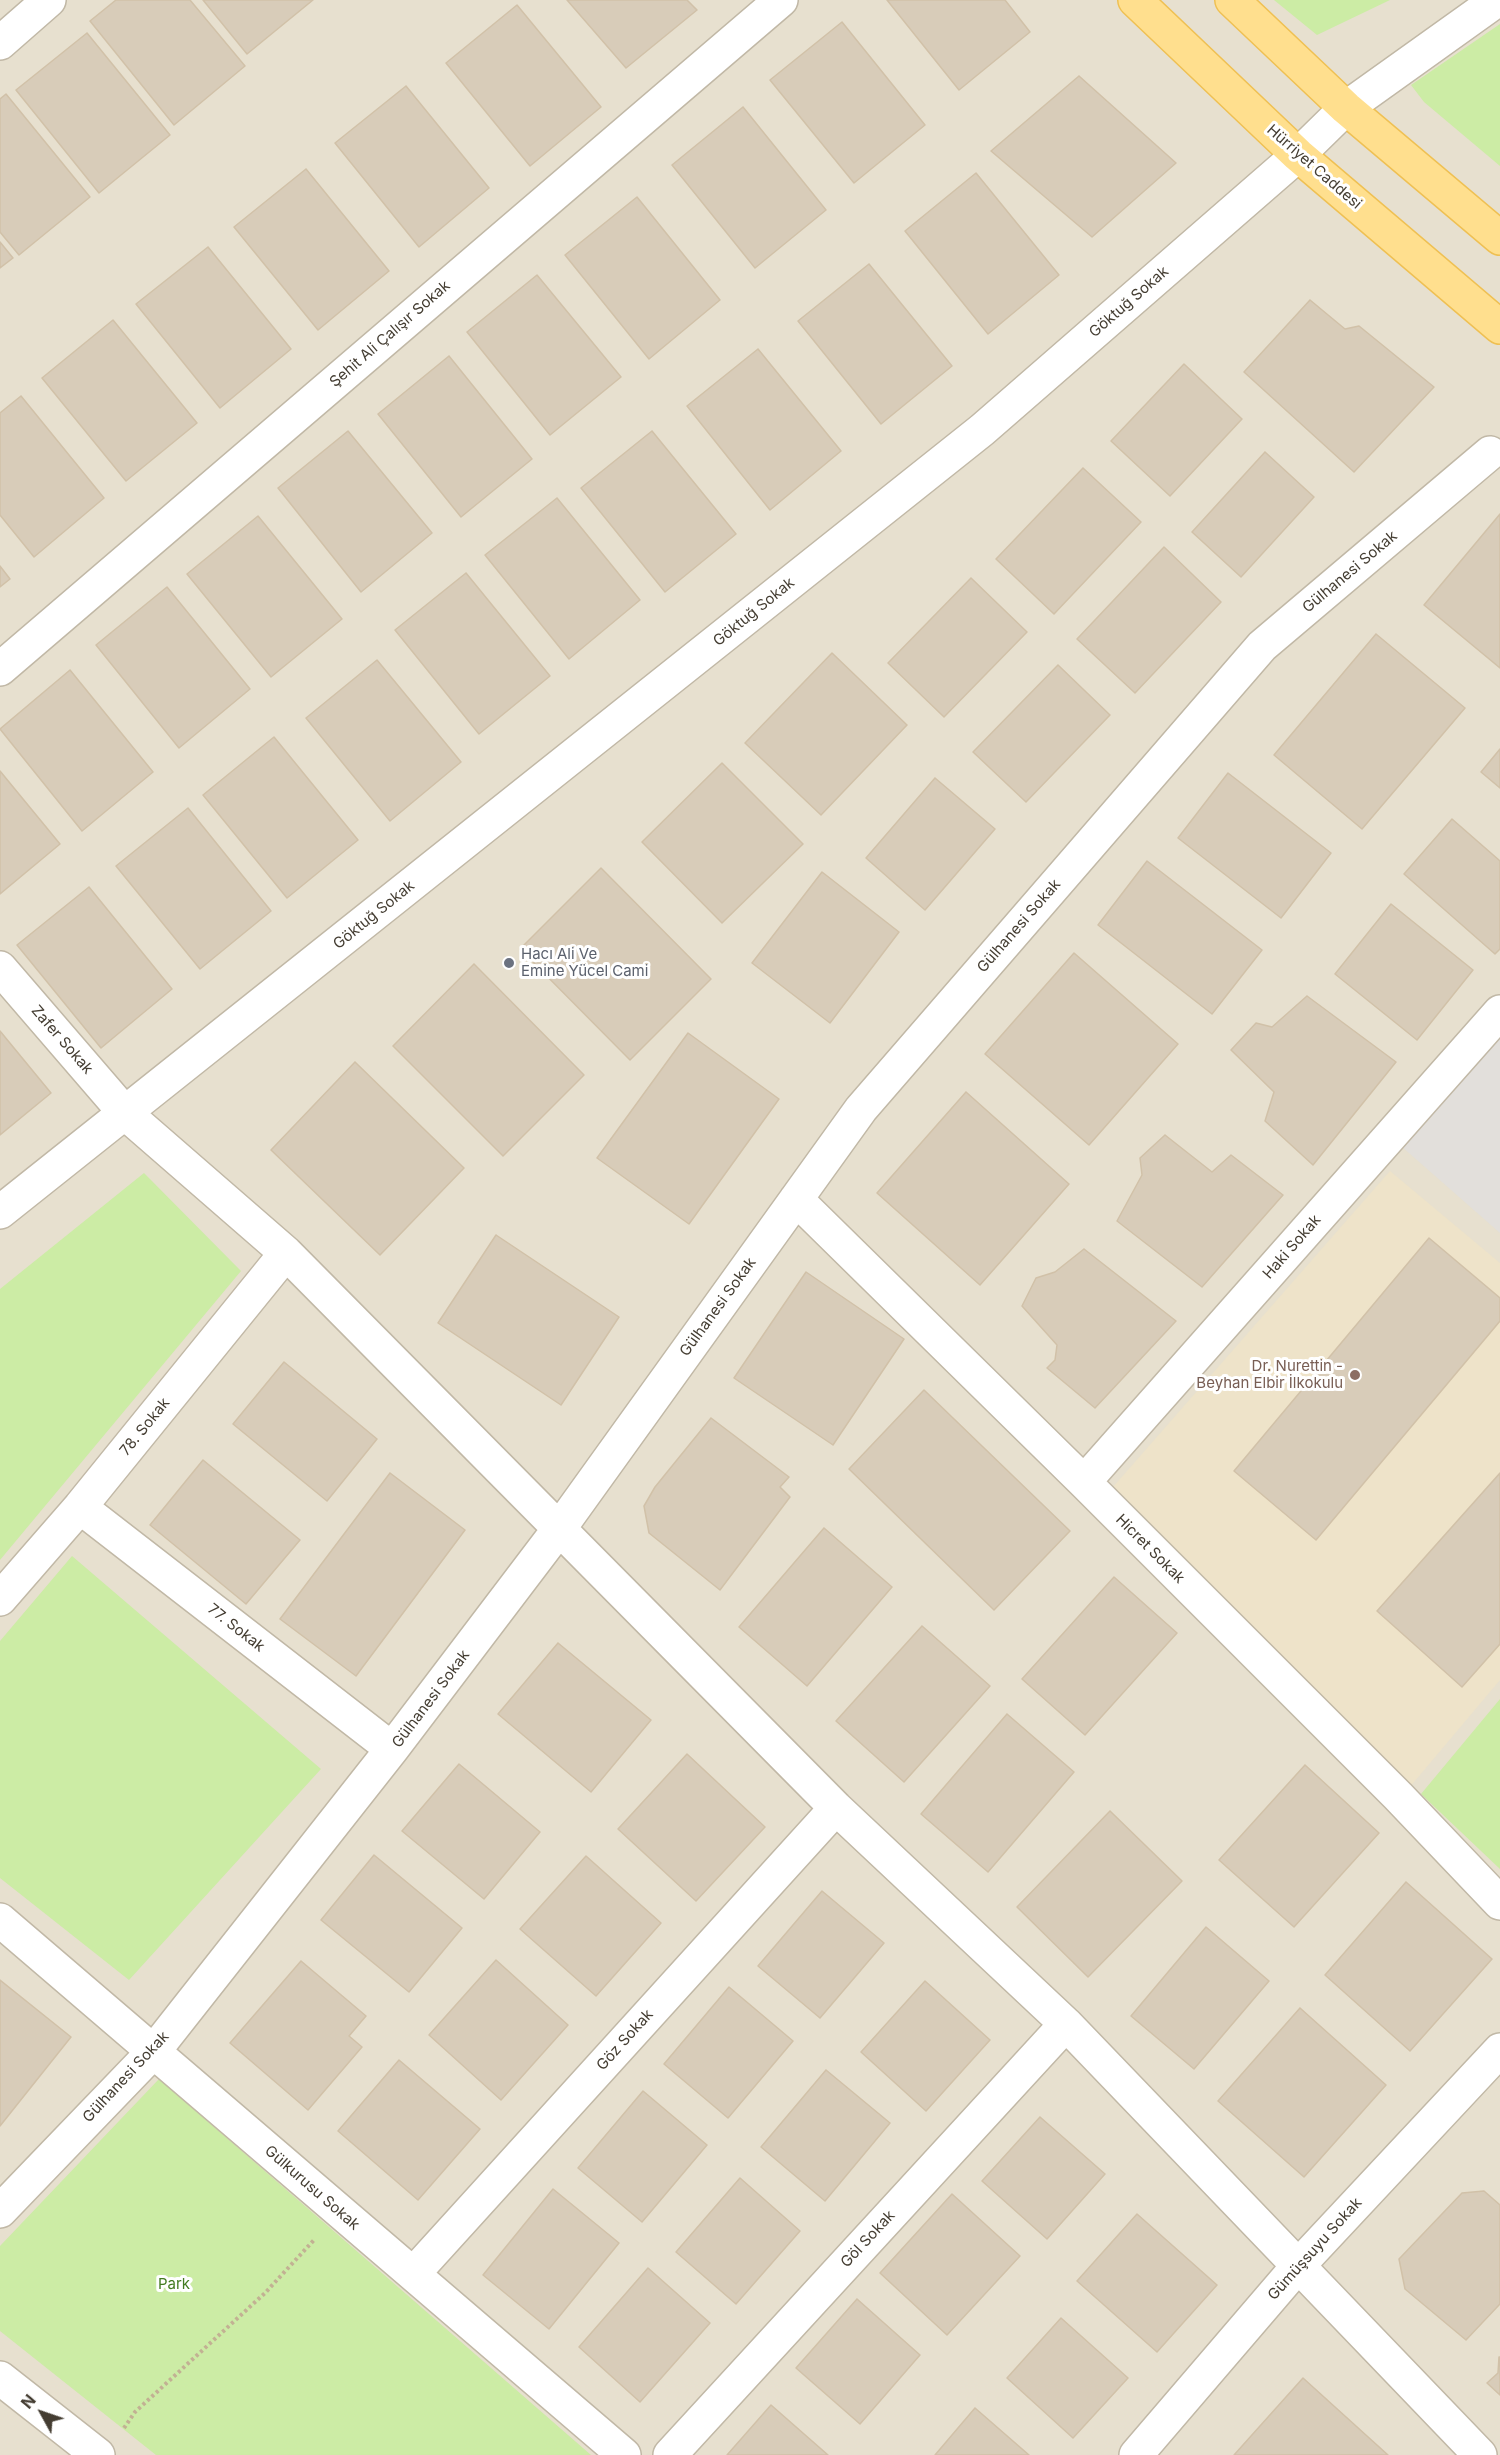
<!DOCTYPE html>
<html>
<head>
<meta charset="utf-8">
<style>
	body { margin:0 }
	#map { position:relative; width:1500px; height:2455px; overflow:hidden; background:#f3ede1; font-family:Inter,sans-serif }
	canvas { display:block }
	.north { position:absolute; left:12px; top:2383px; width:60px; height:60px; -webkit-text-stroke:4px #fff; paint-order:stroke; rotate:310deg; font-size:16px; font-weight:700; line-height:24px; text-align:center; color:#443d32 }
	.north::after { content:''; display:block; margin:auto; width:21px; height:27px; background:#443d32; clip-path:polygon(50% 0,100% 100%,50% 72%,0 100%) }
</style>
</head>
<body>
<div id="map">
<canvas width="1500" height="2455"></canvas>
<div class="north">N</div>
</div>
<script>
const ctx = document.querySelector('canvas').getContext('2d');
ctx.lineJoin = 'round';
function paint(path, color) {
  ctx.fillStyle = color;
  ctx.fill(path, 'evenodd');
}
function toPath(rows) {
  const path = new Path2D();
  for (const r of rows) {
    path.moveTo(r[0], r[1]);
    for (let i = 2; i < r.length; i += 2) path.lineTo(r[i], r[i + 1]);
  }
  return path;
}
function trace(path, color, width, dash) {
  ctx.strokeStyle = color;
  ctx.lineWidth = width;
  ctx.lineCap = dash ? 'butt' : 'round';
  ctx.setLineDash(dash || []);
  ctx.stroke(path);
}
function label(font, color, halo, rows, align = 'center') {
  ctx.font = font + ' Inter,sans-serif';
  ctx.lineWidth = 6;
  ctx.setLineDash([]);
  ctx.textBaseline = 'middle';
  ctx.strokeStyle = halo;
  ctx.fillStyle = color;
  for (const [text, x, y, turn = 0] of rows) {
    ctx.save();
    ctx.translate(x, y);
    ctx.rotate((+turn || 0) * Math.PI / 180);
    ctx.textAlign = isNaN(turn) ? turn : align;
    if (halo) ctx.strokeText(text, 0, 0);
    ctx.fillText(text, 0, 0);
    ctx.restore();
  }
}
paint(toPath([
	[0,0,1500,0,1500,2455,0,2455]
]), '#e7e0cf');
paint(toPath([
	[1390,1171,1500,1263,1500,1680,1409,1788,1113,1487]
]), '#eee3c9');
paint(toPath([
	[1274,0,1390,0,1317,35],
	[1500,24,1500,166,1424,102,1411,85],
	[144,1173,241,1271,0,1560,0,1289],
	[72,1556,321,1769,129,1980,0,1878,0,1641],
	[1500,1699,1500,1869,1421,1794],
	[159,2079,591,2455,156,2455,0,2331,0,2246]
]), '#cceca5');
paint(toPath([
	[1500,1033,1500,1233,1401,1146]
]), '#e2dfdb');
const building = toPath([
	[116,0,190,0,245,66,174,125,90,21,116,0],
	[203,0,313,0,247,54,203,0],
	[567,0,687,0,697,10,626,68,567,0],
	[887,0,1005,0,1030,32,959,90,887,0],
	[517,5,601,107,530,166,446,63,517,5],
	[842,22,925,125,854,183,770,80,842,22],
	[87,33,170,135,99,193,16,90,87,33],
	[1079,76,1176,163,1092,237,991,151,1079,76],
	[406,86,489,188,419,247,335,143,406,86],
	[6,94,90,197,19,255,0,232,0,99,6,94],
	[743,107,826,210,755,268,672,165,743,107],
	[306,169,389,271,318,330,234,227,306,169],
	[976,173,1059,275,988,334,905,231,976,173],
	[637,197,720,300,649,359,565,255,637,197],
	[0,242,13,258,0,268,0,242],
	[208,247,291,349,220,408,136,304,208,247],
	[869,264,952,366,881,424,798,321,869,264],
	[537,275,621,377,550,435,467,332,537,275],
	[1310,300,1345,329,1359,326,1434,387,1354,472,1244,372,1310,300],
	[113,320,197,423,126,481,42,378,113,320],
	[758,349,841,451,770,510,687,406,758,349],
	[449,356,532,459,461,517,378,414,449,356],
	[1184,364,1242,419,1170,496,1111,441,1184,364],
	[21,396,104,498,34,557,0,515,0,413,21,396],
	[348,431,432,533,361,592,278,488,348,431],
	[652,431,736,534,665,592,581,488,652,431],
	[1265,452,1314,497,1241,577,1192,532,1265,452],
	[1083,468,1141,522,1054,614,996,559,1083,468],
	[557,498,640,600,569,659,485,555,557,498],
	[1500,514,1500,668,1424,605,1500,514],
	[258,516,342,619,271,677,187,574,258,516],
	[1164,547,1221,602,1135,693,1077,639,1164,547],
	[0,566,10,579,0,587,0,566],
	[466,573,550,676,479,734,395,630,466,573],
	[971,578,1027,632,944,717,888,663,971,578],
	[167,587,250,689,179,748,96,645,167,587],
	[1376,634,1465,708,1362,829,1274,755,1376,634],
	[832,653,907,725,821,815,745,743,832,653],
	[377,660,461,762,390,821,306,718,377,660],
	[1058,665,1110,715,1026,802,973,752,1058,665],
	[70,670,153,772,82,831,0,729,70,670],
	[274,737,358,840,287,898,203,795,274,737],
	[1500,749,1500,788,1481,772,1500,749],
	[722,763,803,844,722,923,642,842,722,763],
	[0,771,60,844,0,894,0,771],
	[1228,773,1331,853,1281,918,1178,838,1228,773],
	[935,778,995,829,925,910,866,858,935,778],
	[188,808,271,911,200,969,116,866,188,808],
	[1452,819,1500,861,1500,949,1495,954,1404,874,1452,819],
	[1147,861,1262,950,1212,1014,1098,925,1147,861],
	[601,868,711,979,630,1060,520,949,601,868],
	[822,872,899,932,830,1023,752,963,822,872],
	[89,887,172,989,101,1048,17,945,89,887],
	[1391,904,1473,970,1417,1040,1335,974,1391,904],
	[1074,953,1178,1044,1089,1145,985,1054,1074,953],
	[474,964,584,1075,503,1156,393,1046,474,964],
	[1307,996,1396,1062,1313,1165,1265,1121,1274,1092,1231,1050,1256,1023,1272,1027,1307,996],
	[0,1031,51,1093,0,1135,0,1031],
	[688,1033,779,1099,689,1224,597,1158,688,1033],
	[355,1062,464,1168,380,1255,271,1150,355,1062],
	[966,1092,1069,1184,980,1285,877,1193,966,1092],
	[1165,1135,1212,1172,1231,1155,1283,1195,1202,1287,1117,1221,1142,1175,1140,1158,1165,1135],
	[496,1235,619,1317,561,1405,438,1323,496,1235],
	[1429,1238,1500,1298,1500,1321,1316,1540,1234,1471,1429,1238],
	[1084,1249,1176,1321,1095,1408,1047,1368,1055,1360,1057,1345,1022,1306,1036,1278,1055,1272,1084,1249],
	[806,1272,904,1339,833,1445,734,1378,806,1272],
	[284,1362,377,1439,327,1501,233,1424,284,1362],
	[924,1390,1070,1531,994,1610,849,1469,924,1390],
	[711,1418,789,1477,780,1487,790,1497,720,1590,649,1533,644,1506,655,1487,711,1418],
	[203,1460,300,1540,246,1604,150,1525,203,1460],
	[390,1473,465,1530,356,1676,280,1619,390,1473],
	[1500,1473,1500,1644,1462,1687,1377,1611,1500,1473],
	[824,1528,892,1587,807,1686,739,1627,824,1528],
	[1114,1577,1177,1633,1085,1735,1022,1679,1114,1577],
	[922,1626,990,1686,904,1782,836,1721,922,1626],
	[558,1643,651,1720,591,1792,498,1714,558,1643],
	[1007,1714,1074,1772,988,1872,921,1814,1007,1714],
	[687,1754,765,1827,696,1901,618,1829,687,1754],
	[459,1764,540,1832,484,1899,402,1831,459,1764],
	[1305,1765,1379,1833,1294,1927,1219,1860,1305,1765],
	[1110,1811,1182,1881,1088,1977,1017,1907,1110,1811],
	[374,1855,462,1928,409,1992,321,1920,374,1855],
	[586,1856,661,1923,596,1996,520,1929,586,1856],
	[1406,1882,1492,1959,1410,2051,1325,1975,1406,1882],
	[822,1891,884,1943,820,2018,758,1966,822,1891],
	[1206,1927,1269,1981,1194,2069,1131,2016,1206,1927],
	[496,1960,568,2025,501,2100,429,2035,496,1960],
	[301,1961,366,2016,349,2036,362,2047,308,2110,230,2043,301,1961],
	[0,1980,71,2037,0,2126,0,1980],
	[925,1981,990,2040,926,2111,861,2052,925,1981],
	[729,1987,793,2041,728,2118,664,2064,729,1987],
	[1300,2008,1386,2085,1304,2177,1218,2101,1300,2008],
	[399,2060,480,2129,418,2200,338,2131,399,2060],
	[826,2070,890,2123,825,2201,761,2147,826,2070],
	[643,2091,707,2145,642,2222,578,2168,643,2091],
	[1040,2117,1105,2174,1047,2239,982,2181,1040,2117],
	[740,2178,800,2231,736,2304,676,2252,740,2178],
	[553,2189,619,2243,549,2329,483,2275,553,2189],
	[1484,2191,1500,2205,1500,2304,1466,2340,1405,2289,1399,2259,1462,2193,1484,2191],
	[952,2194,1020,2256,947,2335,880,2273,952,2194],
	[1137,2214,1217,2285,1157,2352,1077,2281,1137,2214],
	[648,2268,710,2323,640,2402,579,2347,648,2268],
	[857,2299,920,2355,860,2424,796,2368,857,2299],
	[1061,2318,1128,2378,1073,2438,1007,2378,1061,2318],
	[1499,2357,1500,2357,1500,2395,1487,2383,1498,2373,1499,2357],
	[1303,2378,1388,2455,1234,2455,1303,2378],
	[771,2405,828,2455,727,2455,771,2405],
	[975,2408,1029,2455,935,2455,975,2408]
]);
paint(building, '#d8ccb9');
trace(building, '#d1c1a8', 1.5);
const minor = toPath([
	[0,43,49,0],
	[0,669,781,0],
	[0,968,125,1113,286,1253,836,1808,1066,2024,1480,2455],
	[796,1199,1084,1482,1398,1796,1500,1903],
	[0,1212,982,430,1298,155,1346,108,1497,0],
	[1084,1482,1500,1012],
	[80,1507,392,1749],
	[0,1599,80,1507,286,1253],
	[0,1920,624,2455],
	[0,2211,154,2051,392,1749,559,1529,861,1109,1262,646,1490,453],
	[414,2273,836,1808],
	[0,2378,98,2455],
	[670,2455,1066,2024],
	[1136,2455,1298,2266,1500,2050]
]);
const major = toPath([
	[1135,0,1298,155,1500,327],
	[1232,0,1346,108,1500,238]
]);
trace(minor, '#c1b8a6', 36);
trace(major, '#efc053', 36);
trace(toPath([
	[124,2428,135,2412,265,2293,314,2240]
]), '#c2b193', 4, [3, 3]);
trace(minor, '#fff', 33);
trace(major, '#ffdf8e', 33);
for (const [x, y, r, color] of [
	[509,963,6,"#6b7280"],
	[1355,1375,6,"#8d6e63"]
]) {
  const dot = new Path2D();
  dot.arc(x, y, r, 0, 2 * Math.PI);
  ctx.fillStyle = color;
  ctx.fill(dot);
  trace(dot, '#fff', 2);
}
label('15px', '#443d32', '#fff', [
	["Hürriyet Caddesi",1314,167,41],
	["Göktuğ Sokak",1129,302,-41],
	["Şehit Ali Çalışır Sokak",390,334,-41],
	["Gülhanesi Sokak",1350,572,-40],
	["Göktuğ Sokak",754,612,-39],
	["Göktuğ Sokak",374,915,-39],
	["Gülhanesi Sokak",1019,926,-49],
	["Zafer Sokak",62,1040,49],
	["Haki Sokak",1292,1247,-49],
	["Gülhanesi Sokak",718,1307,-54],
	["78. Sokak",145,1427,-51],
	["Hicret Sokak",1150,1549,45],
	["77. Sokak",236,1628,38],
	["Gülhanesi Sokak",431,1699,-53],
	["Göz Sokak",625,2040,-48],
	["Gülhanesi Sokak",126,2077,-47],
	["Gülkurusu Sokak",312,2188,41],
	["Göl Sokak",868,2239,-47],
	["Gümüşsuyu Sokak",1315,2249,-48]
]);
label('15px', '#5b616d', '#fff', [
	["Hacı Ali Ve",521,954],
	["Emine Yücel Cami",521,971]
], 'left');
label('15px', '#785e54', '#fff', [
	["Dr. Nurettin -",1343,1366],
	["Beyhan Elbir İlkokulu",1343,1383]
], 'right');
label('15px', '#427b20', '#fff', [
	["Park",174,2284]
]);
</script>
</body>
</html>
